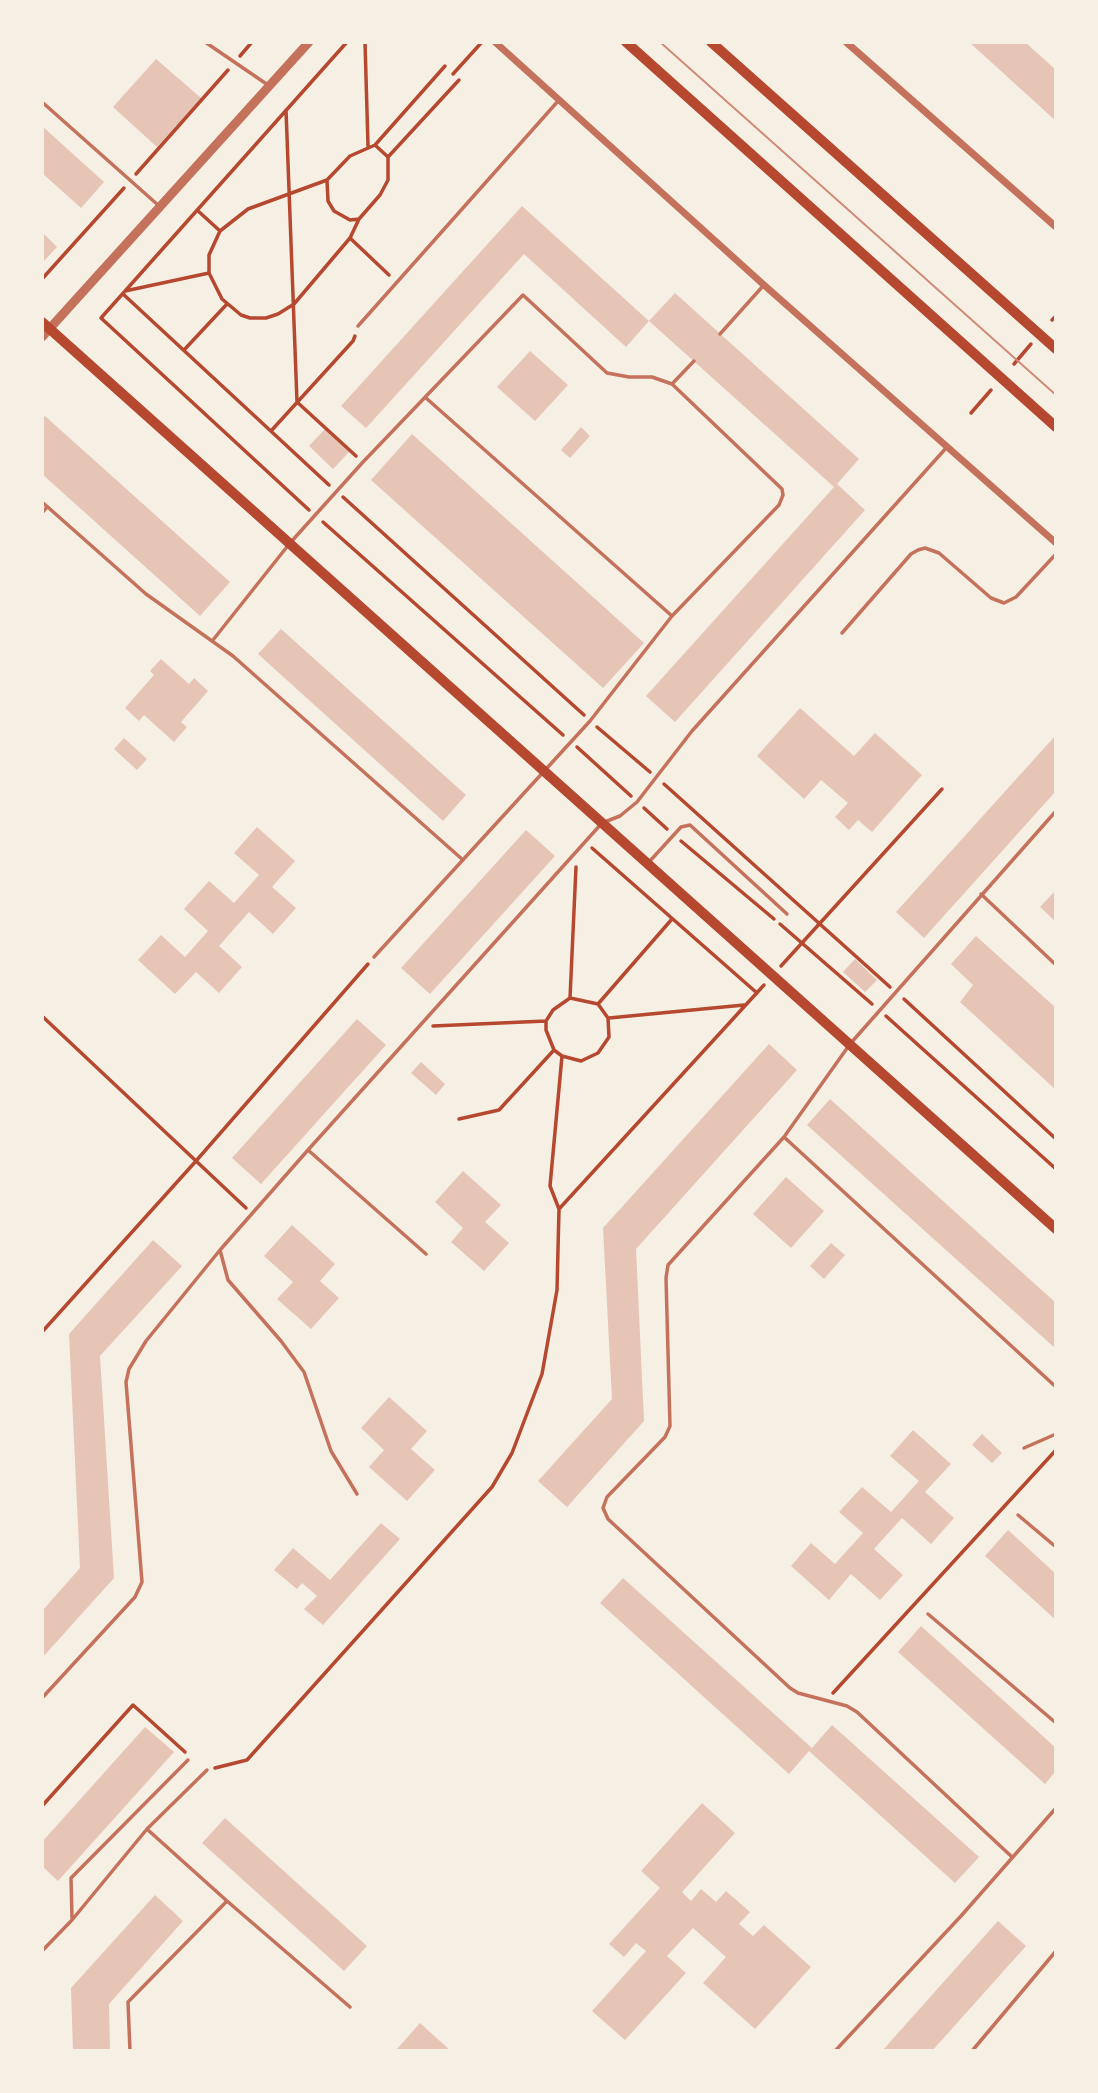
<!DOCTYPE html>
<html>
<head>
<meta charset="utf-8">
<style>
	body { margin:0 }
	#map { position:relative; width:1098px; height:2093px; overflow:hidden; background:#f6efe4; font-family:Inter,sans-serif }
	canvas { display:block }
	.frame { position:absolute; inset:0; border:44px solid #f6efe4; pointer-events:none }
</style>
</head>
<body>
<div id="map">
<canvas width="1098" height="2093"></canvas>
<div class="frame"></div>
</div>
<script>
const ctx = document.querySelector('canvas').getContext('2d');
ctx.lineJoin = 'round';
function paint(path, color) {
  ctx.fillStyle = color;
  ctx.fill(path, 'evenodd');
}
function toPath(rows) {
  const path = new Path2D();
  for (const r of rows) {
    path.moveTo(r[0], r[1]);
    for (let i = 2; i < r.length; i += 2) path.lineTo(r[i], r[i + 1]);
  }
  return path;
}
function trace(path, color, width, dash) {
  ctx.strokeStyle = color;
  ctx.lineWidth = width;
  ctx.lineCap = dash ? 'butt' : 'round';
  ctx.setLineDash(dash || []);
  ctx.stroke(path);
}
paint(toPath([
	[969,42,1025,42,1056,70,1056,121],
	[156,59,201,98,157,147,113,107],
	[42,126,104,182,81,208,42,173],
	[522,206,649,321,626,347,524,254,366,428,341,406],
	[42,232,57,247,42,263],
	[675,293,859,459,837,484,865,510,675,722,646,696,834,487,649,321],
	[530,351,568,385,535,421,497,387],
	[45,416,230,582,200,616,42,474,42,420],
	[581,427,590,436,570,458,561,450],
	[325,429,349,452,333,469,309,446],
	[412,434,644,643,603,688,371,480],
	[281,629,466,795,443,821,258,654],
	[161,659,189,684,194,678,208,691,181,722,187,727,174,742,144,715,139,721,125,708,154,675,150,671],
	[800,708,854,756,875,733,922,775,872,832,858,820,849,830,835,817,848,803,821,780,804,799,757,756],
	[1056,735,1056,791,924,938,896,912],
	[124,738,147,759,137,770,114,749],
	[257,827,295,861,272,887,296,908,273,934,249,912,219,946,242,967,219,993,196,972,175,994,138,960,161,935,185,957,208,931,184,909,209,881,234,903,259,875,234,853],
	[526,830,555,856,430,994,401,968],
	[1056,890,1056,922,1040,907],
	[976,936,1056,1008,1056,1090,960,1002,973,985,951,964],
	[855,959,877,980,865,992,843,972],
	[357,1019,386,1045,261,1184,232,1158],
	[769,1044,797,1070,636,1249,644,1421,567,1507,538,1481,612,1399,603,1228],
	[421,1062,445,1084,436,1095,411,1073],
	[830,1099,1056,1303,1056,1349,807,1125],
	[463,1171,501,1205,485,1222,509,1243,484,1271,451,1242,463,1228,435,1202],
	[786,1177,824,1211,791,1248,753,1214],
	[292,1225,335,1264,320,1281,339,1298,311,1329,277,1299,293,1282,264,1256],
	[153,1240,182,1266,100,1356,114,1578,42,1658,42,1611,80,1568,69,1334],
	[831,1243,845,1255,824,1279,810,1266],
	[389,1397,427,1431,411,1449,435,1470,407,1501,369,1467,384,1450,361,1428],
	[913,1430,951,1464,925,1492,954,1518,931,1544,902,1518,874,1549,903,1575,880,1600,851,1574,829,1600,791,1566,811,1543,835,1564,863,1533,839,1512,862,1487,891,1512,919,1481,890,1456],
	[982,1434,1002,1453,992,1463,972,1445],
	[381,1523,400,1539,323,1625,304,1609,317,1596,302,1583,297,1589,274,1570,293,1548,330,1580],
	[1008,1530,1056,1574,1056,1620,985,1556],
	[623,1578,812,1748,832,1725,979,1857,955,1883,809,1751,789,1774,600,1603],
	[921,1626,1056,1748,1056,1771,1045,1784,898,1652],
	[145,1727,174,1752,58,1881,42,1866,42,1842],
	[702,1803,735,1833,682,1892,691,1901,701,1889,716,1902,726,1891,750,1912,739,1924,753,1936,764,1925,811,1967,755,2029,703,1983,726,1957,693,1928,667,1956,686,1973,625,2040,592,2011,646,1951,636,1943,624,1957,609,1944,660,1888,641,1871],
	[225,1818,367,1946,344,1971,202,1843],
	[155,1895,183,1921,109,2004,110,2051,73,2051,71,1988],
	[998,1921,1026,1946,932,2051,882,2051],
	[420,2023,451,2051,400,2051,397,2049]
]), '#e6c5b7');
trace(toPath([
	[365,42,368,146],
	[240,56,252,42],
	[445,66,375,145,350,156,327,180,328,201,334,211,350,220,359,219,380,195,388,180,388,157,459,80],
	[453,74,482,42],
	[286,110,297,402,356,456],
	[375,145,388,157],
	[136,174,228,70],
	[327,180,248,209,220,231,209,255,209,273,222,299,241,315,250,318,266,318,278,314,294,304,350,238,359,219],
	[197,210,220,231],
	[350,238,389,275],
	[42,279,124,188],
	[125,291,209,273],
	[123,294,329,485],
	[1052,320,1056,316],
	[184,350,227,304],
	[1014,364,1031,344],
	[971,413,991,390],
	[271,431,353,341,355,336],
	[343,497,584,715],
	[309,510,101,318,347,42],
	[323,522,563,735],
	[597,727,650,772],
	[577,747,631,796],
	[664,784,890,987],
	[644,808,667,829],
	[681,841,774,919],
	[592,848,757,993],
	[780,924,872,1004],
	[781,966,942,789],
	[570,998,598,1004,608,1018,609,1037,598,1053,581,1061,562,1056,554,1050,546,1030,546,1021,553,1010,570,998],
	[570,998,576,867],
	[904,999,1056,1139],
	[598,1004,672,919],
	[42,1016,246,1208],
	[886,1016,1056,1169],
	[609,1018,744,1005],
	[433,1026,546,1021],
	[459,1119,499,1110,554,1050],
	[559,1209,550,1186,562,1056],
	[42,1332,196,1161,368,964],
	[833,1693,1056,1450],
	[215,1768,247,1760,492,1487,512,1453,542,1374,557,1290,559,1209,764,985],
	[42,1806,133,1705,185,1752]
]), '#b5482f', 3.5);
trace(toPath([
	[205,42,268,85],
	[42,102,158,205],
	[358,326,559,100],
	[720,334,763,286],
	[672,384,694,361],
	[426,398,672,616],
	[42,502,146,594,233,656,463,860],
	[42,513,47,507],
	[842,633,911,554,918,550,925,548,939,553,991,598,1004,603,1016,597,1056,554],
	[213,640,290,543,363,462,523,295,607,373,629,377,652,377,672,384,782,489,783,495,779,505,672,616,590,721,374,957],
	[649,862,681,827,690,825,787,914],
	[981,894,1056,965],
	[784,1137,1056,1387],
	[308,1150,426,1254],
	[220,1250,228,1280,281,1341,304,1372,331,1451,357,1494],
	[1024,1448,1056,1434],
	[1018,1515,1056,1547],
	[928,1614,1056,1723],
	[42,1698,135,1597,142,1582,126,1382,129,1369,146,1341,220,1250,308,1150,602,823,620,816,637,802,692,731,947,447],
	[148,1830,227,1901],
	[1012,1857,857,1712,847,1706,798,1693,790,1688,608,1519,603,1508,607,1497,665,1437,670,1426,666,1278,668,1265,784,1137,850,1044,1056,811],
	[72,1918,71,1878,188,1760],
	[42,1951,72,1920,147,1829,207,1770],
	[130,2051,128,2002,227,1901,350,2007],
	[835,2051,961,1916,1056,1808],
	[972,2051,1056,1951]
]), '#c5725c', 3.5);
trace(toPath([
	[495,42,764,285,1056,543],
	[846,42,1056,227]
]), '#c5725c', 7);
trace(toPath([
	[42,337,309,42]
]), '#c5725c', 9);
trace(toPath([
	[626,42,1056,427],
	[711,42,1056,349],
	[42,322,1056,1229]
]), '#b5482f', 10);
trace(toPath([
	[660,42,1056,395]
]), '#cf8b77', 2);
</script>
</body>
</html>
